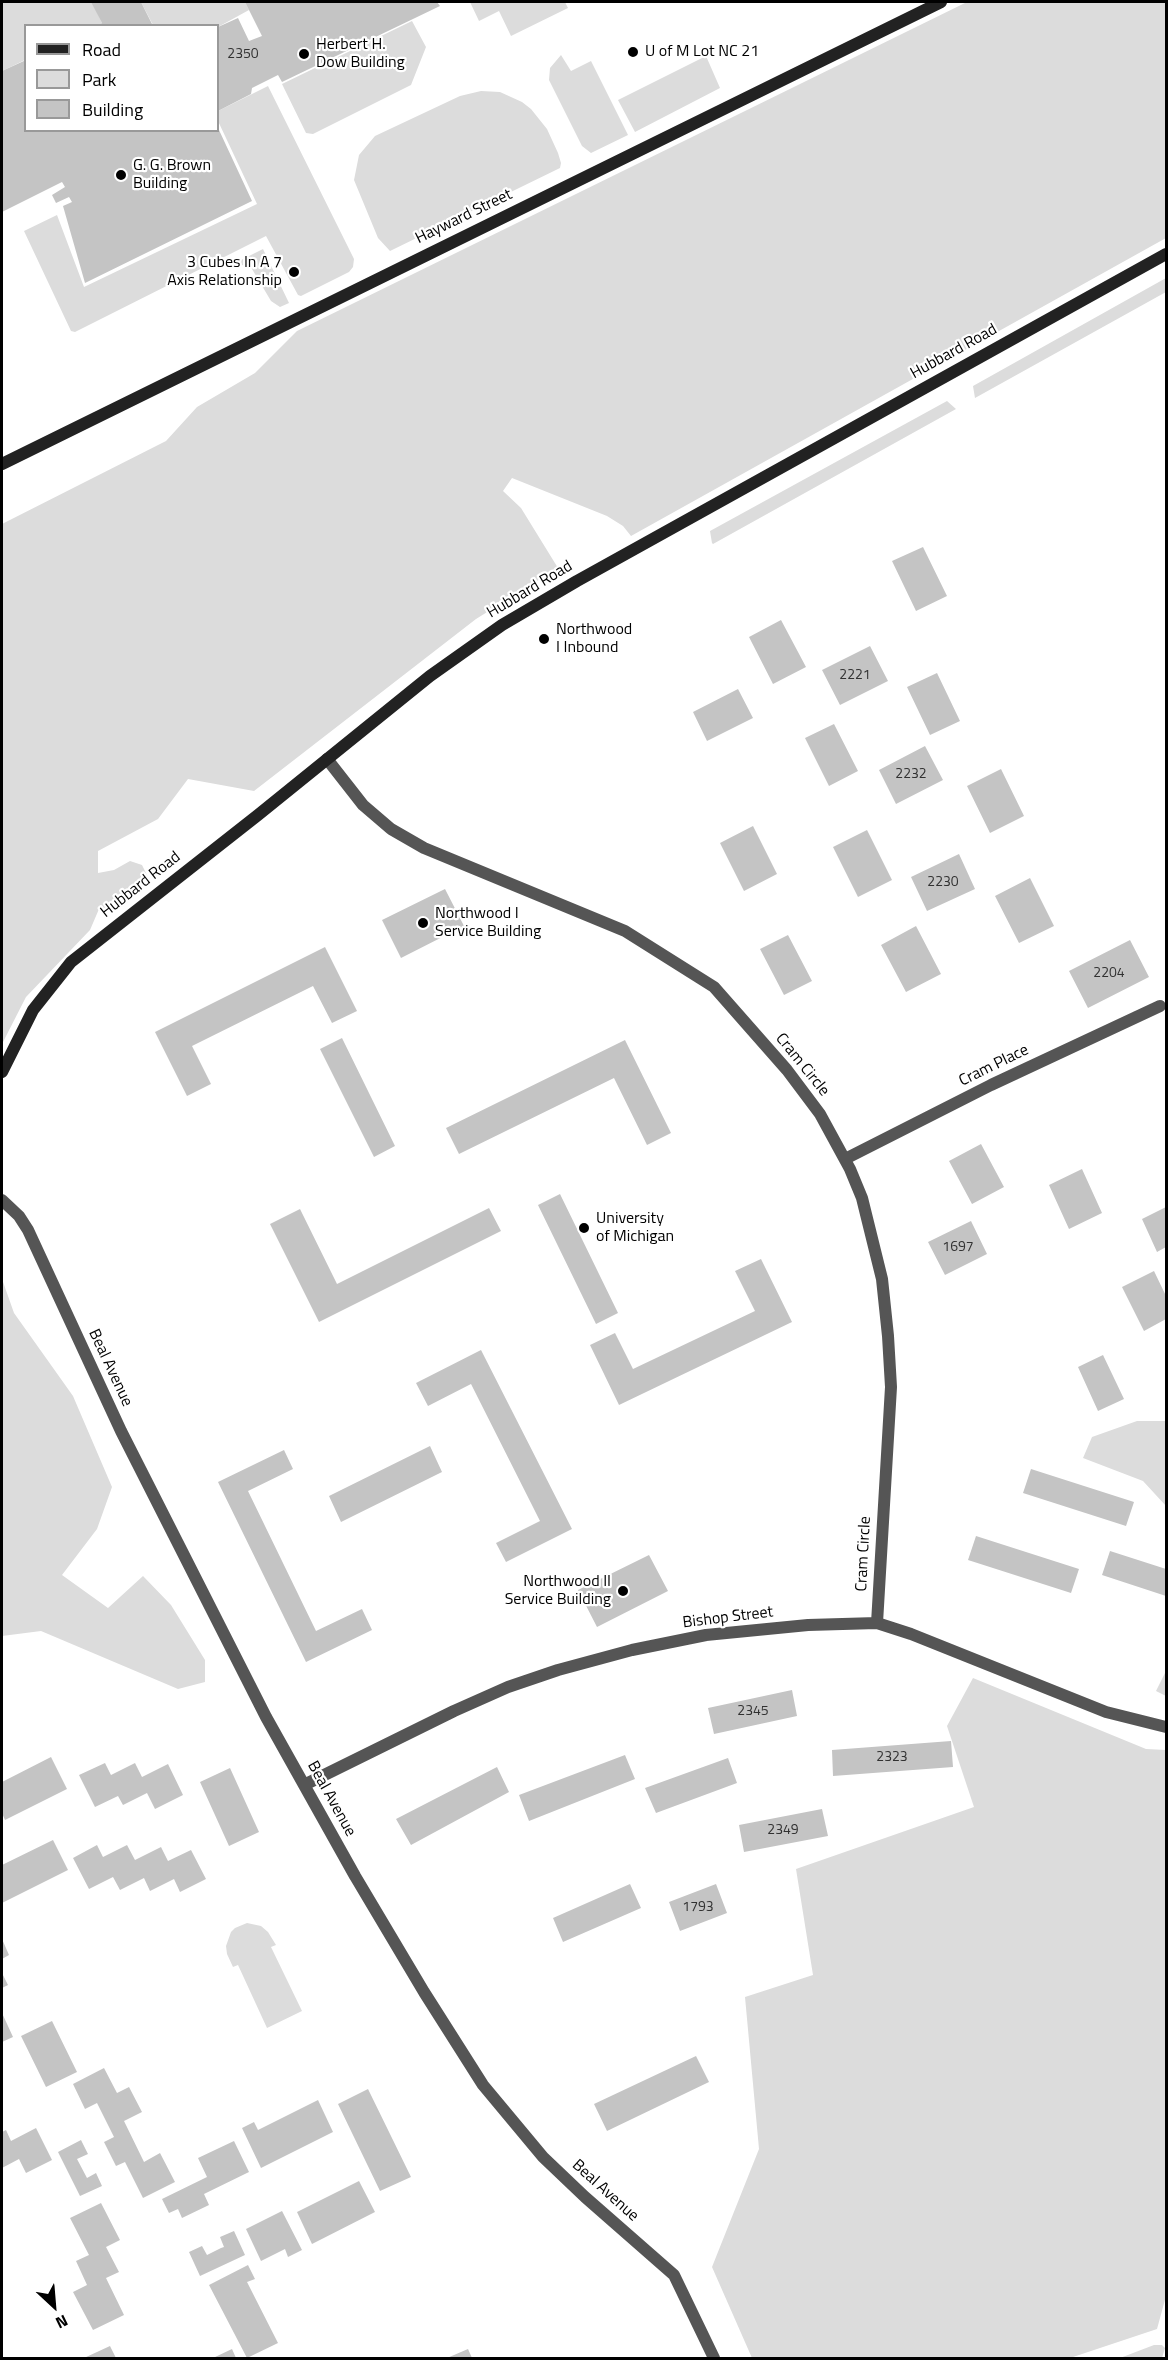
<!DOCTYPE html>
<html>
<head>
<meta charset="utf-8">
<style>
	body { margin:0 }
	#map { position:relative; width:1168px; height:2360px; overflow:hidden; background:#fff; font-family:"Titillium Web",sans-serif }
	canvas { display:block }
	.frame { position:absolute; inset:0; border:3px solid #000; pointer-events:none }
	.legend { position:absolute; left:24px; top:24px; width:195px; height:108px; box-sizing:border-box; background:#fff; border:2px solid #999; margin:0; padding:8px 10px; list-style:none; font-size:18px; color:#000 }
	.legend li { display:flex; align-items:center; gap:12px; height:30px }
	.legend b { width:30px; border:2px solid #999 }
	.north { position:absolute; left:24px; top:2276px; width:60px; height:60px; -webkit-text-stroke:4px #fff; paint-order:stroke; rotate:154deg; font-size:16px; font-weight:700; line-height:24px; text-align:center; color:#000 }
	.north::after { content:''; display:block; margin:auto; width:21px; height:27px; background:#000; clip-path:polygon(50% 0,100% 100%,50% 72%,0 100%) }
</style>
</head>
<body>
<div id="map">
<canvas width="1168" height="2360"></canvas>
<div class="frame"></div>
<ul class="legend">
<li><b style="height:8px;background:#222"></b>Road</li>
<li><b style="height:16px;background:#dcdcdc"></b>Park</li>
<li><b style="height:16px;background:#c4c4c4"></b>Building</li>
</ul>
<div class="north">N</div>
</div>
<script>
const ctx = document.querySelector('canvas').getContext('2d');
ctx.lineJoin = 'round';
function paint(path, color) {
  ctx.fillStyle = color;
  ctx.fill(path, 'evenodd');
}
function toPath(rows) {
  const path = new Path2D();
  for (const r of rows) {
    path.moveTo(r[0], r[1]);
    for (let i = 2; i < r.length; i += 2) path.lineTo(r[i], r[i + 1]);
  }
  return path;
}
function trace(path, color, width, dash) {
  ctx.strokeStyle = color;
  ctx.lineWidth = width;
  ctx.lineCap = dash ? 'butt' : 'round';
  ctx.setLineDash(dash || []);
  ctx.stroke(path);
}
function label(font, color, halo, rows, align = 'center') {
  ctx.font = font + ' "Titillium Web",sans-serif';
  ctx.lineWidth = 4.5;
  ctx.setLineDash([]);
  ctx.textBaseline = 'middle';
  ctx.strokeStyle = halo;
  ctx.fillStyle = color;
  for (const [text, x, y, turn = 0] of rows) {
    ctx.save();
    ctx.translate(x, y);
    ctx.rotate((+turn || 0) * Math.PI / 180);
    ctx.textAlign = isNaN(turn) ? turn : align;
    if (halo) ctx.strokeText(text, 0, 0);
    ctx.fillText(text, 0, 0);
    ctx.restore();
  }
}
paint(toPath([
	[2,2,92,2,102,23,98,26,26,26,25,60,2,71],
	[141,2,245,2,249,10,218,27,218,26,153,25],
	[470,2,565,2,568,8,511,36,499,11,479,21],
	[967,2,1166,2,1166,238,631,536,623,526,607,516,512,478,503,491,521,508,558,568,476,619,254,791,188,779,158,819,98,851,98,873,114,870,130,861,142,865,148,877,126,904,99,909,90,930,26,997,2,1044,2,524,166,441,197,407,255,373,297,331],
	[412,21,426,47,411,85,313,134,306,133,282,84],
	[561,55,571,71,591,61,628,135,591,153,582,146,549,80,550,68],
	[706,56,720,88,635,132,618,100],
	[268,86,354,259,353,267,349,272,301,296,298,295,266,236,75,332,71,331,24,231,57,215,84,287,257,204,218,121,218,111],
	[481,91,500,92,522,102,531,109,547,129,558,153,561,163,560,168,390,251,378,238,354,180,359,155,375,136,460,96],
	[263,249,289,303,280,307,271,301,252,269,242,265,233,264],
	[1166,278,1166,292,975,398,973,386],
	[947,401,956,409,713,544,712,543,710,531],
	[2,1279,14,1313,73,1396,112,1487,97,1529,62,1575,108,1608,143,1576,171,1605,205,1660,205,1682,178,1689,41,1631,2,1636],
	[1137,1421,1166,1421,1166,1506,1143,1481,1083,1458,1092,1437],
	[1166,1671,1166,1696,1156,1691],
	[973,1678,1146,1749,1166,1750,1166,2296,1157,2329,1070,2358,752,2358,712,2267,759,2149,745,1997,813,1975,796,1869,974,1807,947,1726],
	[247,1923,261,1926,268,1932,276,1945,271,1947,302,2011,267,2028,238,1965,233,1967,227,1954,226,1946,231,1932,235,1928],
	[1154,2345,1162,2345,1165,2348,1162,2358,1120,2358]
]), '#dcdcdc');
paint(toPath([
	[91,2,141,2,153,26,98,26,102,23],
	[245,2,437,2,440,6,282,82,278,75,252,88,251,94,218,111,218,27,238,18,249,41,262,36],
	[26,60,26,130,219,130,252,201,85,283,63,206,72,202,69,197,56,203,52,195,65,187,62,182,2,212,2,71],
	[923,547,947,596,916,611,892,561],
	[781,620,806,667,773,684,749,637],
	[870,646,888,681,840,705,822,670],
	[937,673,960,721,930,735,907,687],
	[738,689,753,718,707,741,693,712],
	[834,724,858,771,829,786,805,738],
	[925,746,943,780,896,804,879,770],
	[1001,769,1024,816,990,833,967,786],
	[753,826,777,874,744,891,720,843],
	[867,830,892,880,858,897,833,847],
	[959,854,975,889,927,911,911,877],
	[1030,878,1054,926,1019,943,995,896],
	[445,889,464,926,401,958,382,920],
	[916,926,941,974,906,992,881,945],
	[788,935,812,981,784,995,760,949],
	[1130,940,1149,977,1088,1008,1069,971],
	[325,947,357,1011,332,1023,313,986,192,1046,211,1084,187,1096,155,1032],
	[342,1038,395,1146,374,1157,320,1049],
	[625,1040,671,1133,647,1145,614,1078,459,1154,446,1128],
	[981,1144,1004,1187,972,1204,949,1161],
	[1082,1169,1102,1213,1069,1229,1049,1185],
	[560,1194,618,1313,596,1324,538,1205],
	[1166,1207,1166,1247,1157,1252,1142,1219],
	[489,1208,501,1231,319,1322,270,1224,300,1209,337,1284],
	[971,1221,987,1254,945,1275,928,1242],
	[761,1259,792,1322,619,1405,590,1345,615,1333,633,1369,755,1311,735,1271],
	[1154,1271,1166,1296,1166,1319,1144,1331,1122,1287],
	[481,1350,572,1529,506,1562,496,1543,540,1521,471,1384,428,1406,416,1383],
	[1103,1355,1124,1399,1098,1411,1078,1367],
	[430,1446,442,1472,341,1522,329,1496],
	[284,1450,293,1469,248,1491,316,1631,362,1609,372,1630,306,1662,218,1482],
	[1031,1469,1134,1502,1126,1526,1023,1493],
	[976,1536,1079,1569,1071,1593,968,1560],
	[1110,1551,1166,1569,1166,1596,1102,1575],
	[649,1555,668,1591,597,1627,578,1590],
	[792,1690,797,1716,714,1734,708,1708],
	[951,1741,953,1767,833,1776,832,1750],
	[625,1755,635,1779,529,1821,519,1795],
	[51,1757,67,1789,5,1820,2,1813,2,1782],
	[728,1758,737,1783,656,1813,645,1788],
	[105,1763,111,1775,135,1763,142,1777,168,1764,183,1795,155,1809,147,1793,123,1805,118,1796,95,1807,79,1775],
	[497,1767,509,1792,411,1845,396,1819],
	[230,1768,259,1832,229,1846,200,1782],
	[822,1809,828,1836,744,1852,739,1825],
	[53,1840,68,1870,2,1903,2,1865],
	[97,1845,103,1857,127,1845,135,1860,161,1847,168,1861,191,1850,206,1879,180,1892,174,1879,150,1891,144,1878,120,1890,113,1877,89,1889,73,1858],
	[630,1884,641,1908,563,1942,553,1918],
	[716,1884,727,1913,680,1931,669,1902],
	[2,1939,9,1955,2,1959],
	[2,1973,8,1985,2,1988],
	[2,2013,13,2037,2,2042],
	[52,2021,77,2072,46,2087,21,2036],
	[696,2056,709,2082,607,2131,594,2104],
	[104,2068,117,2093,129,2087,142,2112,124,2121,144,2162,160,2153,175,2182,143,2198,125,2162,116,2166,104,2142,114,2137,97,2103,85,2109,73,2084],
	[368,2089,411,2177,380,2191,338,2104],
	[318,2100,333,2132,261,2168,242,2128,254,2122,258,2130],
	[36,2128,52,2160,26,2173,19,2159,2,2168,2,2132,6,2130,11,2141],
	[81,2140,88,2154,77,2159,87,2178,96,2173,102,2186,80,2196,58,2152],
	[234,2141,249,2172,204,2194,209,2205,182,2218,178,2209,169,2213,162,2199,207,2177,198,2158],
	[359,2181,375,2212,312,2244,297,2212],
	[101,2203,120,2240,106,2247,119,2272,106,2278,124,2315,93,2330,73,2292,87,2285,76,2261,89,2255,70,2218],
	[282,2211,302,2250,288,2257,285,2249,261,2261,246,2229],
	[234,2231,245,2255,200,2276,189,2252,202,2246,207,2255,221,2248,224,2247,220,2237],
	[248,2265,255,2279,247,2282,278,2343,247,2358,209,2285],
	[110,2346,116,2358,84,2358],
	[232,2349,236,2358,213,2358],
	[468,2349,472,2358,447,2358]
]), '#c4c4c4');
trace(toPath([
	[327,759,363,805,391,829,424,848,625,931,714,987,787,1070,820,1114,850,1169,862,1198,882,1279,888,1336,891,1387,877,1623],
	[845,1159,991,1085,1160,1006],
	[2,1200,19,1216,28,1230,121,1431,266,1717,355,1876,424,1992,483,2085,543,2157,585,2197,674,2275,714,2358],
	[304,1785,454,1711,508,1687,558,1670,632,1650,706,1635,808,1625,877,1623,911,1634,1106,1712,1166,1727]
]), '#555', 12);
trace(toPath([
	[2,464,941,2],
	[2,1072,33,1010,71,962,258,815,430,676,502,625,577,581,1166,254]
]), '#222', 12);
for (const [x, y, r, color] of [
	[633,52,6,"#000"],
	[304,54,6,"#000"],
	[121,175,6,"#000"],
	[294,272,6,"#000"],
	[544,639,6,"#000"],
	[423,923,6,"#000"],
	[584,1228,6,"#000"],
	[623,1591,6,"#000"]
]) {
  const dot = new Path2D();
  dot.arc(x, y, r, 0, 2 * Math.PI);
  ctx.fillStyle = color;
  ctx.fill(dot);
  trace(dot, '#fff', 2);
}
label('14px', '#313131', null, [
	["2350",243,55],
	["2221",855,676],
	["2232",911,775],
	["2230",943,883],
	["2204",1109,974],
	["1697",958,1248],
	["2345",753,1712],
	["2323",892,1758],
	["2349",783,1831],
	["1793",698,1908]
]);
label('16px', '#000', '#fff', [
	["Herbert H.",316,45],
	["Dow Building",316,63],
	["U of M Lot NC 21",645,52],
	["G. G. Brown",133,166],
	["Building",133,184],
	["3 Cubes In A 7",282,263,"right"],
	["Axis Relationship",282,281,"right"],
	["Northwood",556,630],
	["I Inbound",556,648],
	["Northwood I",435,914],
	["Service Building",435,932],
	["University",596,1219],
	["of Michigan",596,1237],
	["Northwood II",611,1582,"right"],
	["Service Building",611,1600,"right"]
], 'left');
label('16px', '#000', '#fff', [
	["Hayward Street",464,217,-26],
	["Hubbard Road",954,352,-29],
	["Hubbard Road",530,590,-31],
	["Hubbard Road",141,885,-38],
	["Cram Circle",802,1065,51],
	["Cram Place",994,1066,-26],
	["Beal Avenue",110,1368,65],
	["Cram Circle",864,1554,-87],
	["Bishop Street",728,1618,-7],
	["Beal Avenue",331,1799,61],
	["Beal Avenue",605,2191,42]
]);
</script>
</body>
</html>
